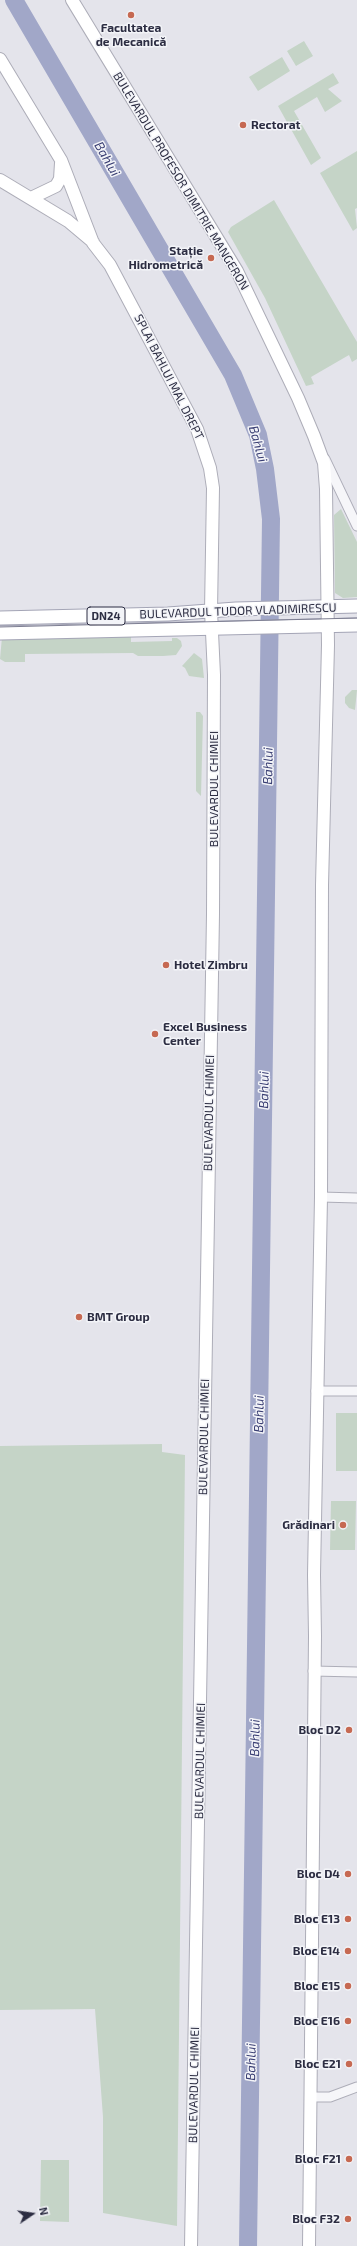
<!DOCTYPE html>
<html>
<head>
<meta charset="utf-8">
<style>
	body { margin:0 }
	#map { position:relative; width:357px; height:2246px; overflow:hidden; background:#e4e4eb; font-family:"Exo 2",sans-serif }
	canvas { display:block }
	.north { position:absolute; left:12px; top:2194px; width:40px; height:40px; -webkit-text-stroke:3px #f3f4f8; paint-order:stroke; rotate:77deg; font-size:11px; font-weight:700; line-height:16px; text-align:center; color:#2c2d42 }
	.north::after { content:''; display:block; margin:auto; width:14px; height:18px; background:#2c2d42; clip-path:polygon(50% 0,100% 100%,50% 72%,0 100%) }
</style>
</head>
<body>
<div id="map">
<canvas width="357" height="2246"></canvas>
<div class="north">N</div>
</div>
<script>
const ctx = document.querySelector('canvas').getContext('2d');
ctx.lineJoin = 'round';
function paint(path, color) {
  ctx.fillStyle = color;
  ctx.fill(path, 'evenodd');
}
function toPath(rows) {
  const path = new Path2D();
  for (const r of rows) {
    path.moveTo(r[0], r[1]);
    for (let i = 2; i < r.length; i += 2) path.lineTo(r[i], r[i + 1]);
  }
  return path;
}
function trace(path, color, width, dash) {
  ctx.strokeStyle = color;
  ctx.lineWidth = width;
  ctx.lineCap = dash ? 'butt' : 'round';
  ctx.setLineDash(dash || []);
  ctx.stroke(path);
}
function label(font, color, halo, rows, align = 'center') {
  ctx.font = font + ' "Exo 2",sans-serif';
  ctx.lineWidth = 3;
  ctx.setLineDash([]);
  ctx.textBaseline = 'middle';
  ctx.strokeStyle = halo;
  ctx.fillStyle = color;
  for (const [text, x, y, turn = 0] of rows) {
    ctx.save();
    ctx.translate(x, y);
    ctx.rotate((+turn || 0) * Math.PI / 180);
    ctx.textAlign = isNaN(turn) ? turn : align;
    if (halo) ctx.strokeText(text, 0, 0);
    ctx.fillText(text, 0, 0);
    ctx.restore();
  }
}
paint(toPath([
	[304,41,313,56,296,66,287,51],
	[282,57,290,71,258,91,249,77],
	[333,73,339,83,328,89,342,101,325,112,317,97,294,111,321,158,311,165,278,106],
	[357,151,357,208,355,209,357,228,353,231,320,173],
	[274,200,357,342,357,359,352,362,349,355,311,377,314,384,306,386,265,298,228,232,231,227],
	[341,509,357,542,357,597,343,598,335,593,334,515],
	[127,634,131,637,131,642,172,641,172,638,177,638,181,641,182,646,176,655,163,656,138,656,133,653,25,654,25,662,5,662,0,659,2,637],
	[194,653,202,659,204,678,189,676,185,668,182,666],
	[352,690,357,690,355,710,349,708,345,703,345,697],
	[196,712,200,712,203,716,201,796,196,791],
	[336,1413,357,1413,357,1471,336,1471],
	[162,1444,162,1452,185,1455,177,2226,103,2213,103,2117,95,2009,0,2010,0,1446],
	[331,1501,356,1501,355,1550,330,1550],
	[41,2160,69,2160,69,2222,40,2221]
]), '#c5d4c7');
trace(toPath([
	[14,0,233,375,258,435,265,469,271,519,248,2246]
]), '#a1a7c8', 18);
const minor = toPath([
	[325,459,357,526],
	[321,1197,357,1198],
	[316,1391,357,1391],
	[313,1671,357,1672],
	[310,2097,330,2097,357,2087]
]);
const secondary = toPath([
	[72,0,237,271,298,398,314,436,324,463,326,489,328,645,322,885,321,1197,314,1575,315,1636,309,2246],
	[0,59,61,160,93,243,110,265,197,429,210,468,213,488,211,611,214,675,213,914,191,2246],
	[0,180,68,221,93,242],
	[31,198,56,186,60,179,61,163]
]);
const primary = toPath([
	[0,618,168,614,236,609,357,606],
	[0,633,357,625]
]);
trace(minor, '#adadb8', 11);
trace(secondary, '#adadb8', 14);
trace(primary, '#a4a5b6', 15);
trace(minor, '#f6f6f9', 9);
trace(secondary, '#fff', 12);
trace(primary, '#fff', 13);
trace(toPath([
	[0,627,357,618]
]), '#7e7f93', 1);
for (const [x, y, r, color] of [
	[131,15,4,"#c66952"],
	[243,125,4,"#c66952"],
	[211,258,4,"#c66952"],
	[166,965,4,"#c66952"],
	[155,1034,4,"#c66952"],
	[79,1317,4,"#c66952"],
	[343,1525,4,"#c66952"],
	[349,1730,4,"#c66952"],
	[348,1874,4,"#c66952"],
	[348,1919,4,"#c66952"],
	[348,1951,4,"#c66952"],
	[348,1986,4,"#c66952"],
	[348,2021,4,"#c66952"],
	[349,2064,4,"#c66952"],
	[349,2159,4,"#c66952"],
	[348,2219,4,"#c66952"]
]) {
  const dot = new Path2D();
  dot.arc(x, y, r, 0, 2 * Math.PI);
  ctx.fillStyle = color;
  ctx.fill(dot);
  trace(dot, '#f3f4f8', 1.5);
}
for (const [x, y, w] of [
	[106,616,38]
]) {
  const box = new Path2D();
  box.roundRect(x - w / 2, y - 9, w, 18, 3);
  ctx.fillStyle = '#f3f4f8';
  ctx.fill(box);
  trace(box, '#2c2d42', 1);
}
label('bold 11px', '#2c2d42', null, [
	["DN24",106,616]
]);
label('bold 12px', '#2c2d42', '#f3f4f8', [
	["Facultatea",131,28,"center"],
	["de Mecanică",131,42,"center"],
	["Rectorat",251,125,"left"],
	["Stație",203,251],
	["Hidrometrică",203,265],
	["Hotel Zimbru",174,965,"left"],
	["Excel Business",163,1027,"left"],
	["Center",163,1041,"left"],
	["BMT Group",87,1317,"left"],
	["Grădinari",335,1525],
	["Bloc D2",341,1730],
	["Bloc D4",340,1874],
	["Bloc E13",340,1919],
	["Bloc E14",340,1951],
	["Bloc E15",340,1986],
	["Bloc E16",340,2021],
	["Bloc E21",341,2064],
	["Bloc F21",341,2159],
	["Bloc F32",340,2219]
], 'right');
label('12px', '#2c2d42', '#f3f4f8', [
	["BULEVARDUL PROFESOR DIMITRIE MANGERON",181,181,59],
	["SPLAI BAHLUI MAL DREPT",169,377,63],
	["BULEVARDUL TUDOR VLADIMIRESCU",238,611,-2],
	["BULEVARDUL CHIMIEI",214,789,-90],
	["BULEVARDUL CHIMIEI",209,1113,-89],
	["BULEVARDUL CHIMIEI",204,1437,-89],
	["BULEVARDUL CHIMIEI",200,1761,-89],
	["BULEVARDUL CHIMIEI",194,2085,-89]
]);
label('italic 13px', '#393e73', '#f3f4f8', [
	["Bahlui",107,159,60],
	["Bahlui",258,444,74],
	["Bahlui",268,766,-89],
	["Bahlui",264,1090,-89],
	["Bahlui",259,1414,-89],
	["Bahlui",255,1738,-89],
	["Bahlui",251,2062,-89]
]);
</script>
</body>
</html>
